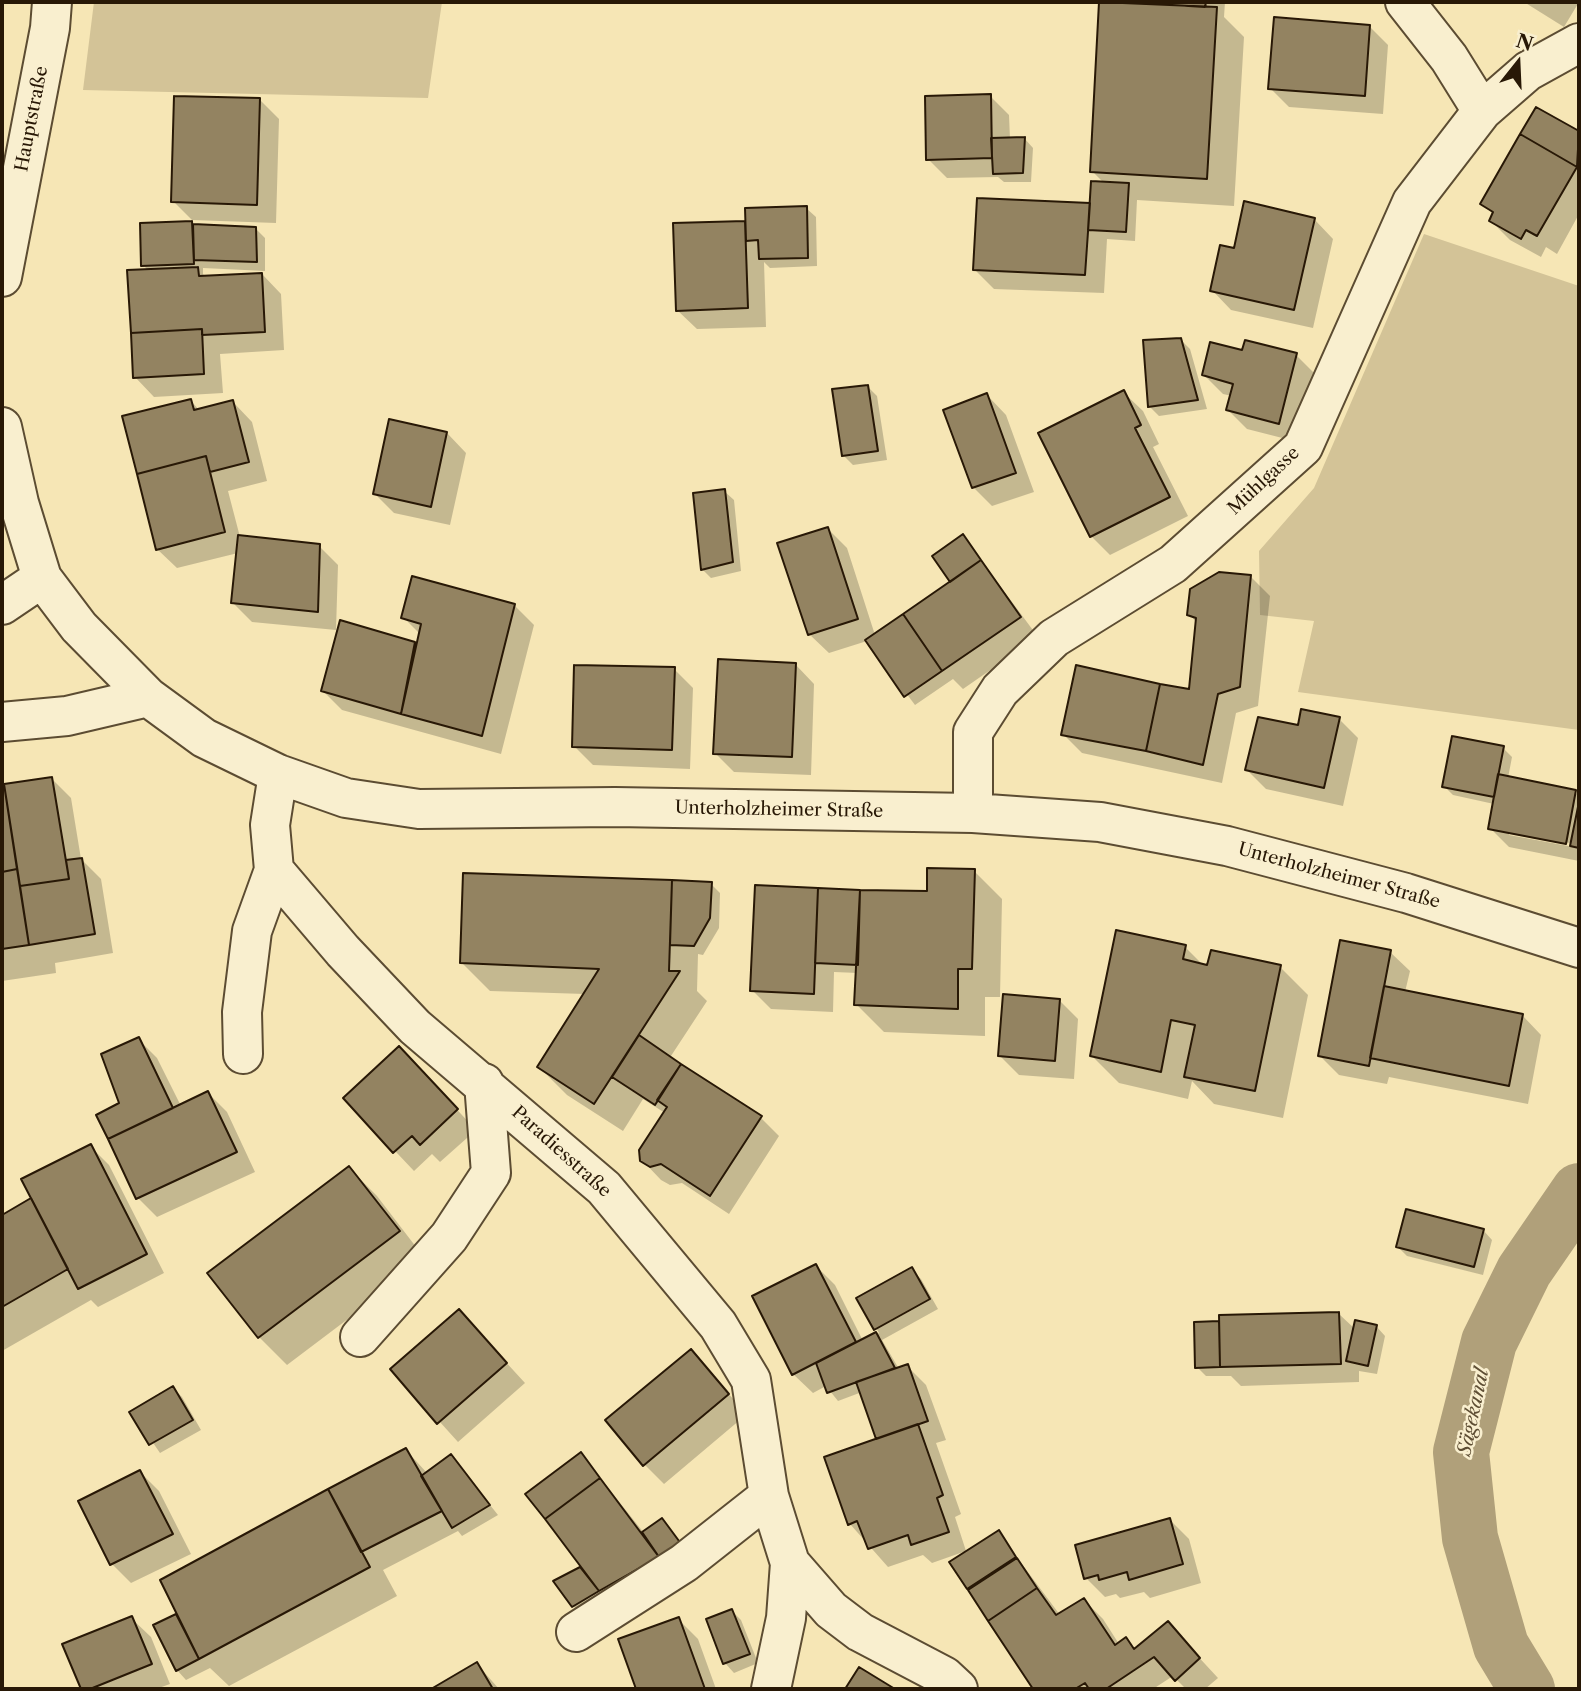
<!DOCTYPE html>
<html>
<head>
<meta charset="utf-8">
<style>
	body { margin:0 }
	#map { position:relative; width:1581px; height:1691px; overflow:hidden; background:#f6e6b5; font-family:"Libre Caslon Text",serif }
	canvas { display:block }
	.frame { position:absolute; inset:0; border:4px solid #281806; pointer-events:none }
	.north { position:absolute; left:1483px; top:28px; width:70px; height:70px; -webkit-text-stroke:5px #f9efcf; paint-order:stroke; rotate:18deg; font-size:19px; font-weight:700; line-height:28px; text-align:center; color:#281806 }
	.north::after { content:''; display:block; margin:auto; width:24px; height:32px; background:#281806; clip-path:polygon(50% 0,100% 100%,50% 72%,0 100%) }
</style>
</head>
<body>
<div id="map">
<canvas width="1581" height="1691"></canvas>
<div class="frame"></div>
<div class="north">N</div>
</div>
<script>
const ctx = document.querySelector('canvas').getContext('2d');
ctx.lineJoin = 'round';
function paint(path, color) {
  ctx.fillStyle = color;
  ctx.fill(path, 'evenodd');
}
function toPath(rows) {
  const path = new Path2D();
  for (const r of rows) {
    path.moveTo(r[0], r[1]);
    for (let i = 2; i < r.length; i += 2) path.lineTo(r[i], r[i + 1]);
  }
  return path;
}
function trace(path, color, width, dash) {
  ctx.strokeStyle = color;
  ctx.lineWidth = width;
  ctx.lineCap = dash ? 'butt' : 'round';
  ctx.setLineDash(dash || []);
  ctx.stroke(path);
}
function label(font, color, halo, rows, align = 'center') {
  ctx.font = font + ' "Libre Caslon Text",serif';
  ctx.lineWidth = 5;
  ctx.setLineDash([]);
  ctx.textBaseline = 'middle';
  ctx.strokeStyle = halo;
  ctx.fillStyle = color;
  for (const [text, x, y, turn = 0] of rows) {
    ctx.save();
    ctx.translate(x, y);
    ctx.rotate((+turn || 0) * Math.PI / 180);
    ctx.textAlign = isNaN(turn) ? turn : align;
    if (halo) ctx.strokeText(text, 0, 0);
    ctx.fillText(text, 0, 0);
    ctx.restore();
  }
}
paint(toPath([
	[94,2,442,2,428,98,83,90],
	[1424,234,1579,286,1579,730,1298,692,1314,621,1260,615,1259,551,1314,488]
]), '#d3c397');
paint(toPath([
	[1101,2,1225,2,1224,17,1244,37,1234,206,1137,200,1135,241,1107,239,1104,293,994,289,975,270,1091,205,1104,183,1092,171],
	[1524,2,1579,2,1564,27],
	[1369,26,1388,45,1383,114,1289,107,1270,88],
	[990,96,1009,115,1010,139,1024,138,1033,148,1031,182,1004,182,998,177,947,178,928,159],
	[260,100,279,119,276,223,192,220,173,201],
	[1536,109,1579,133,1579,214,1557,254,1546,247,1541,257,1510,240,1491,221,1494,215,1483,204],
	[806,208,816,217,817,266,770,268,764,262,766,327,697,329,677,310,744,223,747,226],
	[1314,219,1333,239,1313,328,1231,310,1212,290,1235,250],
	[192,223,195,226,256,229,265,238,265,271,203,268,203,274,206,278,262,274,281,294,284,350,220,354,223,393,154,397,135,377,149,271,143,265],
	[1181,340,1190,349,1207,409,1159,416,1149,406],
	[1243,352,1296,355,1315,374,1298,442,1247,429,1228,410,1232,396,1223,394,1204,375],
	[867,386,877,396,887,460,853,465,843,455],
	[1123,392,1143,411,1159,444,1153,447,1188,516,1110,555,1091,536],
	[987,395,1006,415,1034,492,992,506,973,487],
	[191,401,200,411,233,402,252,422,267,481,228,491,240,537,319,546,338,565,336,630,252,622,233,603,238,553,177,568,157,549],
	[447,433,466,453,450,525,394,513,375,494],
	[724,491,734,500,741,571,711,578,702,569],
	[828,529,847,548,875,635,952,582,963,536,1038,637,963,689,953,679,915,705,867,641,829,653,809,634],
	[1251,577,1270,596,1258,706,1236,713,1222,783,1082,753,1063,734,1190,692,1197,623,1189,614],
	[414,579,515,606,534,625,501,754,342,710,323,691,341,622,417,644,420,634,403,617],
	[795,664,814,684,811,775,734,772,715,753],
	[674,669,693,688,690,769,593,765,574,746],
	[1339,719,1358,738,1343,806,1266,789,1247,770,1299,727],
	[1503,748,1512,757,1508,778,1575,792,1579,796,1579,861,1509,847,1490,828,1494,804,1453,795,1444,786],
	[1509,831,1575,844,1574,847,1509,835],
	[52,779,71,798,81,859,101,879,113,953,55,963,56,973,2,981,2,787],
	[974,871,1002,899,1000,997,985,997,985,1036,884,1032,856,1004,858,973,834,972,833,1012,771,1009,752,990],
	[671,882,711,884,720,893,719,928,703,955,698,954,697,991,707,1001,669,1059,760,1117,779,1136,729,1214,682,1183,670,1185,661,1180,642,1160,665,1113,643,1099,623,1131,567,1095,539,1067,585,994,490,991,462,963],
	[1185,947,1205,967,1280,967,1308,995,1283,1118,1214,1104,1192,1081,1188,1099,1119,1083,1091,1055],
	[1390,952,1410,971,1405,992,1522,1015,1541,1035,1528,1104,1389,1077,1387,1084,1339,1075,1320,1056],
	[1059,1000,1078,1019,1074,1079,1019,1075,1000,1056],
	[138,1039,157,1058,181,1106,208,1093,227,1112,255,1172,157,1217,138,1198,121,1104],
	[418,1068,476,1130,440,1162,432,1154,414,1171,345,1098],
	[90,1146,109,1165,164,1273,98,1307,91,1300,2,1351,2,1217,30,1201],
	[349,1168,377,1196,426,1260,287,1365,259,1337,210,1273],
	[1483,1230,1492,1240,1483,1275,1407,1256,1398,1247],
	[816,1266,835,1285,863,1341,879,1333,859,1298,912,1270,921,1279,938,1309,882,1340,899,1369,907,1366,926,1385,946,1440,936,1443,961,1514,955,1517,966,1551,932,1563,923,1555,888,1567,850,1524,878,1440,862,1392,838,1401,826,1386,813,1393,793,1374],
	[459,1311,525,1383,458,1442,392,1369],
	[1339,1314,1355,1329,1376,1326,1385,1336,1377,1374,1359,1371,1359,1382,1241,1386,1231,1376,1206,1376,1197,1367,1218,1323,1221,1326],
	[690,1352,747,1414,664,1484,645,1465],
	[173,1388,182,1397,201,1430,160,1453,132,1412],
	[406,1450,427,1473,451,1456,498,1515,462,1536,458,1531,383,1570,397,1596,229,1686,210,1668,186,1680,177,1670,176,1616,181,1621],
	[581,1454,644,1533,662,1520,690,1554,583,1615,573,1606,589,1575],
	[140,1472,159,1491,191,1554,131,1583,112,1564,81,1501],
	[1170,1520,1189,1539,1201,1583,1150,1598,1144,1592,1120,1598,1116,1594,1105,1597,1086,1578],
	[998,1532,1060,1615,1084,1600,1103,1619,1119,1644,1126,1640,1136,1650,1168,1624,1218,1678,1205,1689,1186,1689,1173,1676,1153,1689,1036,1689,968,1587],
	[732,1611,741,1620,758,1663,734,1673,725,1663,708,1620],
	[131,1618,151,1637,170,1684,156,1689,83,1689,65,1645],
	[679,1620,698,1639,716,1689,638,1689,621,1640],
	[477,1664,499,1689,434,1689]
]), '#0003');
trace(toPath([
	[1527,1689,1501,1646,1470,1538,1461,1452,1489,1342,1524,1271,1579,1191]
]), '#b0a07a', 56);
const building = toPath([
	[1099,2,1217,7,1207,179,1090,172,1099,2],
	[1123,2,1206,2,1205,7,1123,2],
	[1274,17,1370,25,1365,96,1268,89,1274,17],
	[991,94,992,158,926,160,925,96,991,94],
	[174,96,260,98,257,205,171,202,174,96],
	[1536,107,1579,131,1577,167,1520,134,1536,107],
	[1520,134,1577,167,1537,236,1526,230,1521,239,1489,221,1493,212,1480,204,1520,134],
	[1025,137,1023,173,993,174,991,138,1025,137],
	[1091,181,1129,183,1126,232,1088,230,1091,181],
	[977,198,1090,203,1085,275,973,270,977,198],
	[1244,201,1315,218,1294,310,1210,291,1220,245,1234,248,1244,201],
	[807,206,808,258,759,259,758,240,746,241,745,208,807,206],
	[192,221,194,264,141,266,140,223,192,221],
	[745,221,748,308,676,311,673,223,745,221],
	[193,224,256,227,257,262,194,260,193,224],
	[198,267,199,276,262,273,265,332,202,335,202,329,131,333,127,270,198,267],
	[202,329,204,374,133,378,131,333,202,329],
	[1181,338,1198,400,1148,407,1143,340,1181,338],
	[1245,340,1297,353,1279,424,1226,410,1233,384,1202,375,1210,342,1242,350,1245,340],
	[868,385,878,451,842,456,832,389,868,385],
	[1124,390,1141,425,1135,428,1170,497,1090,537,1038,433,1124,390],
	[987,393,1016,473,972,488,943,410,987,393],
	[191,399,194,410,233,400,249,462,210,472,206,456,137,474,122,416,191,399],
	[389,419,447,432,431,507,373,494,389,419],
	[206,456,225,532,156,550,137,474,206,456],
	[725,489,733,562,701,570,693,493,725,489],
	[828,527,858,619,808,635,777,543,828,527],
	[963,534,981,560,950,582,932,556,963,534],
	[238,535,320,544,318,612,231,603,238,535],
	[981,560,1021,617,942,671,903,614,981,560],
	[1219,572,1251,575,1240,687,1218,694,1203,765,1146,751,1160,684,1189,689,1196,618,1187,615,1190,589,1219,572],
	[412,576,515,604,482,736,401,714,421,624,401,618,412,576],
	[903,614,942,671,904,697,865,640,903,614],
	[340,620,415,642,401,714,321,691,340,620],
	[718,659,796,663,792,757,713,754,718,659],
	[574,665,675,667,672,750,572,747,574,665],
	[1076,665,1160,684,1146,751,1061,735,1076,665],
	[1301,709,1340,717,1324,788,1245,770,1258,717,1298,725,1301,709],
	[1452,736,1504,746,1494,797,1442,787,1452,736],
	[1498,774,1576,790,1566,844,1488,829,1498,774],
	[52,777,69,879,20,886,4,784,52,777],
	[4,784,17,869,2,872,2,785,4,784],
	[1579,802,1579,848,1570,846,1579,802],
	[82,858,95,934,29,945,20,886,69,879,66,860,82,858],
	[927,868,975,869,972,969,958,969,958,1009,854,1005,860,890,927,891,927,868],
	[17,869,29,945,2,949,2,872,17,869],
	[463,873,672,880,669,971,680,971,594,1104,537,1067,599,969,460,963,463,873],
	[672,880,712,882,710,918,694,946,670,945,672,880],
	[755,885,818,888,814,994,750,991,755,885],
	[818,888,860,890,858,965,815,963,818,888],
	[1116,930,1186,945,1183,959,1207,965,1211,950,1281,965,1255,1091,1184,1077,1195,1025,1171,1020,1161,1072,1090,1056,1116,930],
	[1340,940,1391,950,1369,1066,1318,1056,1340,940],
	[1384,986,1523,1014,1509,1086,1370,1058,1384,986],
	[1003,994,1060,999,1055,1061,998,1056,1003,994],
	[639,1035,681,1064,655,1105,612,1077,639,1035],
	[139,1037,173,1108,108,1139,96,1115,119,1103,101,1054,139,1037],
	[399,1046,458,1109,420,1145,412,1136,393,1153,343,1098,399,1046],
	[681,1064,762,1116,710,1196,661,1164,650,1167,640,1161,639,1150,667,1107,657,1100,681,1064],
	[208,1091,237,1152,136,1199,108,1139,208,1091],
	[91,1144,147,1254,78,1289,21,1179,91,1144],
	[349,1166,400,1231,258,1338,207,1273,349,1166],
	[31,1198,68,1269,2,1307,2,1215,31,1198],
	[1406,1209,1484,1229,1474,1267,1396,1247,1406,1209],
	[816,1264,856,1342,792,1375,752,1296,816,1264],
	[912,1267,930,1299,874,1330,856,1298,912,1267],
	[459,1309,507,1363,437,1424,390,1369,459,1309],
	[1339,1312,1341,1364,1220,1367,1219,1315,1339,1312],
	[1355,1320,1377,1325,1368,1366,1346,1361,1355,1320],
	[1219,1321,1220,1367,1195,1368,1194,1322,1219,1321],
	[876,1332,895,1368,827,1393,816,1363,876,1332],
	[691,1349,729,1394,643,1466,605,1420,691,1349],
	[908,1364,928,1421,876,1439,856,1382,908,1364],
	[173,1386,193,1420,149,1445,129,1412,173,1386],
	[918,1424,943,1495,937,1498,949,1532,911,1545,908,1535,868,1549,857,1521,848,1525,824,1457,918,1424],
	[406,1448,442,1511,361,1552,328,1489,406,1448],
	[581,1452,600,1478,545,1519,525,1494,581,1452],
	[451,1454,490,1505,452,1528,421,1476,451,1454],
	[140,1470,173,1534,110,1565,78,1501,140,1470],
	[600,1478,659,1557,599,1591,545,1519,600,1478],
	[328,1489,370,1567,199,1659,160,1580,328,1489],
	[662,1518,682,1545,659,1557,642,1532,662,1518],
	[1170,1518,1183,1564,1129,1580,1127,1572,1099,1580,1098,1575,1084,1579,1075,1545,1170,1518],
	[999,1530,1016,1557,967,1589,949,1562,999,1530],
	[1017,1558,1037,1588,988,1621,968,1590,1017,1558],
	[580,1567,599,1591,572,1607,553,1581,580,1567],
	[1037,1588,1056,1615,1084,1598,1115,1645,1126,1637,1134,1649,1168,1621,1200,1658,1175,1681,1154,1657,1106,1689,1089,1689,1085,1683,1075,1689,1033,1689,988,1621,1037,1588],
	[732,1609,750,1654,723,1664,706,1619,732,1609],
	[176,1614,199,1659,176,1671,153,1625,176,1614],
	[132,1616,152,1664,90,1689,81,1689,62,1644,132,1616],
	[679,1617,705,1689,636,1689,618,1639,679,1617],
	[477,1662,493,1689,431,1689,477,1662],
	[859,1667,895,1689,845,1689,859,1667]
]);
paint(building, '#938361');
trace(building, '#281806', 2);
const minor = toPath([
	[1405,2,1449,58,1482,111],
	[2,277,50,28,52,2],
	[2,427,19,503,42,578,79,627,148,697,204,738,278,774,346,798,419,809,615,807,973,813,1100,822,1227,846,1406,893,1579,948],
	[2,605,42,578],
	[2,722,67,716,148,697],
	[278,774,270,825,274,870,343,951,415,1027,604,1188,718,1325,751,1380,769,1496,790,1563,786,1618,771,1689],
	[973,813,973,732,1000,690,1054,638,1173,564,1303,447,1412,202,1482,111,1528,71,1579,43],
	[243,1054,242,1012,252,931,274,870],
	[360,1337,449,1237,491,1173,484,1083],
	[790,1563,831,1610,860,1632,944,1676,958,1689],
	[576,1632,684,1563,769,1496]
]);
trace(minor, '#5c4c32', 42);
trace(minor, '#f9efcf', 38);
label('18px', '#281806', '#f9efcf', [
	["Hauptstraße",32,119,-79],
	["Mühlgasse",1264,481,-43],
	["Unterholzheimer Straße",779,810,1],
	["Unterholzheimer Straße",1339,876,15],
	["Paradiesstraße",561,1152,42]
]);
label('italic 19px', '#5e4e34', '#f9efcf', [
	["Sägekanal",1474,1412,-78]
]);
</script>
</body>
</html>
